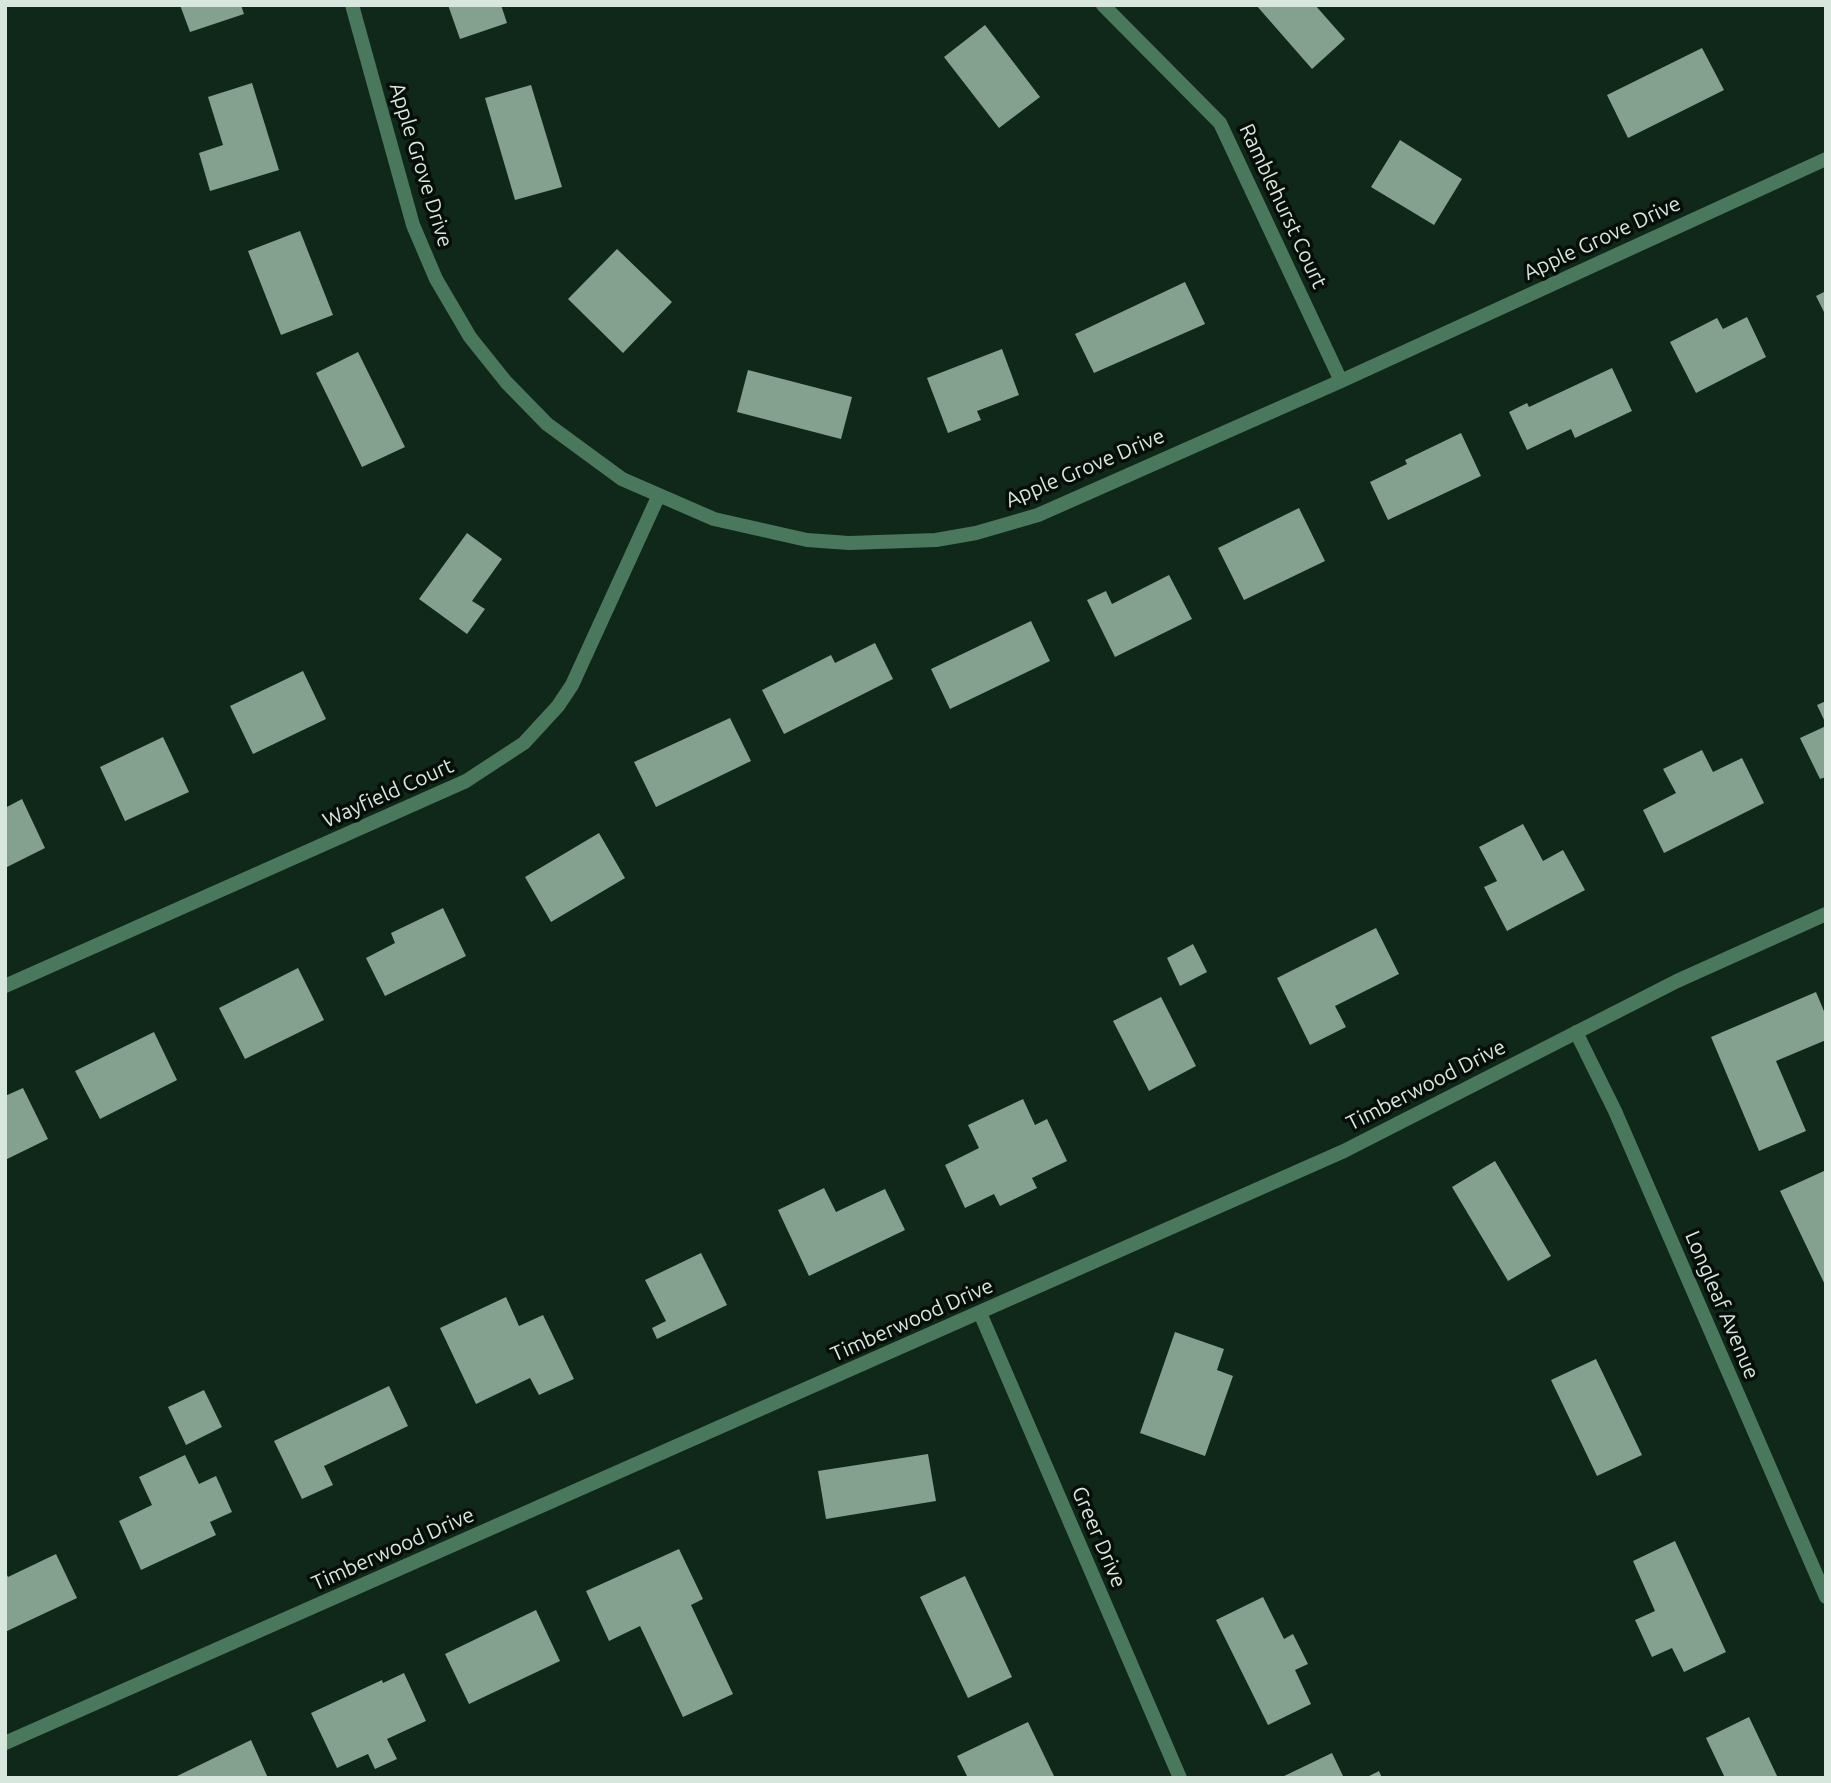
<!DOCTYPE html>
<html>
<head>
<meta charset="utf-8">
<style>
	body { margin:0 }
	#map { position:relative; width:1831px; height:1783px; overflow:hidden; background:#10281a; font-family:Ubuntu,sans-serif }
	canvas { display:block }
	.frame { position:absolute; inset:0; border:7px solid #d8e7dd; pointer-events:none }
</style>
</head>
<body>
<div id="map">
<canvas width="1831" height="1783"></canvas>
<div class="frame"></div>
</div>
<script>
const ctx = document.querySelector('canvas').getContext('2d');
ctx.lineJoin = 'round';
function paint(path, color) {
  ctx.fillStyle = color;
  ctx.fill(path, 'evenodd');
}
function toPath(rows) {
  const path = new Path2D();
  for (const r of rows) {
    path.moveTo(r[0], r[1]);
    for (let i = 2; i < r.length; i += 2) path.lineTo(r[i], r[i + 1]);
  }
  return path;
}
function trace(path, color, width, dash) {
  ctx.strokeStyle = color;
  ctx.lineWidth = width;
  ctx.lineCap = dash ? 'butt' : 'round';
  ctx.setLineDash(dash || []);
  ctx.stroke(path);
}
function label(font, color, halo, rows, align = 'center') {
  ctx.font = font + ' Ubuntu,sans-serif';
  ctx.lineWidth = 7;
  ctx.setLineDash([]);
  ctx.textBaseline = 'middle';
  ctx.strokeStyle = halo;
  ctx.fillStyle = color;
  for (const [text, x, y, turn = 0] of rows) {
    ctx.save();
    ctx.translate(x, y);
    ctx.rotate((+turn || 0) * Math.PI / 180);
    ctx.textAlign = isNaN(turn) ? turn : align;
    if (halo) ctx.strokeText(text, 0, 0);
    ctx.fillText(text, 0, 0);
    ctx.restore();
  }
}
paint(toPath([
	[180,5,241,5,244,14,190,32],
	[448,5,501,5,507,23,460,39],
	[1256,5,1315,5,1345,39,1312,69],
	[985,25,1040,97,999,128,944,57],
	[1702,48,1724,90,1628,138,1607,95],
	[252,83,279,170,210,191,199,153,223,145,208,97],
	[531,85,562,187,515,200,485,98],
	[1400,140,1462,179,1434,225,1371,187],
	[300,231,333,315,281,335,248,251],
	[617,249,672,302,623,353,568,299],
	[1185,282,1205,324,1094,373,1075,334],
	[1826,291,1826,316,1816,296],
	[1747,317,1766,357,1696,393,1670,342,1717,318,1723,329],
	[1002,349,1019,395,977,411,981,420,948,433,927,378],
	[358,352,405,447,362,467,316,373],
	[1612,368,1632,411,1575,438,1571,429,1527,450,1509,412,1527,403,1529,407],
	[748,370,852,397,841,439,737,412],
	[1461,433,1481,476,1388,520,1370,482,1407,464,1405,460],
	[1299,508,1325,561,1244,600,1218,548],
	[467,533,502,559,472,601,485,609,467,634,419,599],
	[1169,575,1192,619,1115,657,1087,600,1106,591,1112,604],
	[1031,621,1050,661,950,709,931,669],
	[875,643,893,679,784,734,762,690,831,655,835,663],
	[303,671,326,719,253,754,230,706],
	[1826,701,1826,724,1817,705],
	[730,718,751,761,656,807,634,762],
	[1826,726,1826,777,1820,779,1800,738],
	[163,737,189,792,125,821,100,767],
	[1702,750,1713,772,1742,758,1764,803,1664,853,1643,810,1676,793,1663,769],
	[22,799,45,848,5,868,5,808],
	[1523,824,1543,861,1563,850,1585,890,1507,931,1484,887,1497,881,1479,847],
	[599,833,625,878,551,922,525,877],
	[443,908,466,956,385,996,366,958,395,943,391,933],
	[1376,928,1399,974,1335,1006,1346,1027,1310,1045,1277,978],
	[1193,944,1207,972,1180,986,1167,958],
	[298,968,324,1020,245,1059,219,1008],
	[1816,992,1826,1016,1826,1040,1776,1061,1806,1131,1759,1151,1711,1037],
	[1161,997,1196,1066,1149,1091,1113,1021],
	[154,1032,177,1080,100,1119,75,1071],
	[23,1088,48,1139,5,1160,5,1096],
	[1023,1099,1035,1125,1047,1119,1067,1161,1032,1178,1037,1188,1000,1206,994,1194,965,1208,945,1165,979,1148,968,1125],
	[1495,1161,1551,1256,1508,1281,1452,1187],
	[1824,1171,1826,1173,1826,1287,1780,1191],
	[824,1188,836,1212,885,1189,905,1230,809,1276,778,1210],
	[701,1253,727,1305,657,1339,652,1328,666,1321,645,1280],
	[506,1297,519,1326,543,1315,574,1379,539,1395,530,1378,476,1404,440,1328],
	[1175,1332,1224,1349,1217,1370,1233,1376,1205,1456,1140,1433],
	[1596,1359,1642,1455,1597,1476,1551,1380],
	[389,1386,408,1426,324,1466,333,1485,302,1499,274,1441],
	[204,1390,222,1427,186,1445,168,1407],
	[928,1454,936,1501,826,1519,818,1471],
	[185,1455,199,1484,216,1476,232,1512,210,1522,216,1535,141,1570,119,1521,152,1505,139,1477],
	[1675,1541,1726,1652,1684,1672,1672,1648,1652,1657,1635,1620,1655,1611,1633,1561],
	[679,1549,703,1599,691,1605,733,1694,683,1717,640,1626,609,1641,586,1591],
	[56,1554,77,1598,5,1632,5,1571,8,1577],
	[965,1576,1012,1677,968,1698,920,1597],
	[1263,1597,1284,1639,1293,1634,1308,1664,1295,1670,1311,1704,1268,1725,1216,1620],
	[536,1610,560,1661,469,1704,445,1654],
	[404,1673,426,1721,387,1739,397,1759,375,1769,368,1754,337,1768,311,1713,382,1680,383,1683],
	[1749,1717,1778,1778,1725,1778,1706,1738],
	[1028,1722,1055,1778,968,1778,957,1756],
	[251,1740,268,1778,173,1778],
	[1332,1753,1344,1778,1280,1778],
	[1379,1771,1382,1778,1365,1778]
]), '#84a08e');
trace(toPath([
	[352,5,413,225,436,279,470,337,506,382,547,424,622,479,714,519,807,540,849,543,936,540,976,533,1038,515,1341,381,1826,159],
	[1103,5,1220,123,1341,381],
	[5,986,466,781,524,743,558,706,572,685,658,497],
	[1576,1032,1615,1111,1826,1597],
	[980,1313,1180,1778],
	[5,1743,1344,1151,1677,981,1826,914]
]), '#49785c', 14);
label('21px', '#d8e7dd', '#050e08', [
	["Apple Grove Drive",421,165,73],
	["Ramblehurst Court",1283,206,65],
	["Apple Grove Drive",1602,238,-25],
	["Apple Grove Drive",1085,468,-23],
	["Wayfield Court",388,793,-24],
	["Timberwood Drive",1426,1085,-27],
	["Longleaf Avenue",1722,1305,67],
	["Timberwood Drive",912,1320,-24],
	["Greer Drive",1099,1537,67],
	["Timberwood Drive",393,1549,-24]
]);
</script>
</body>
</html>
